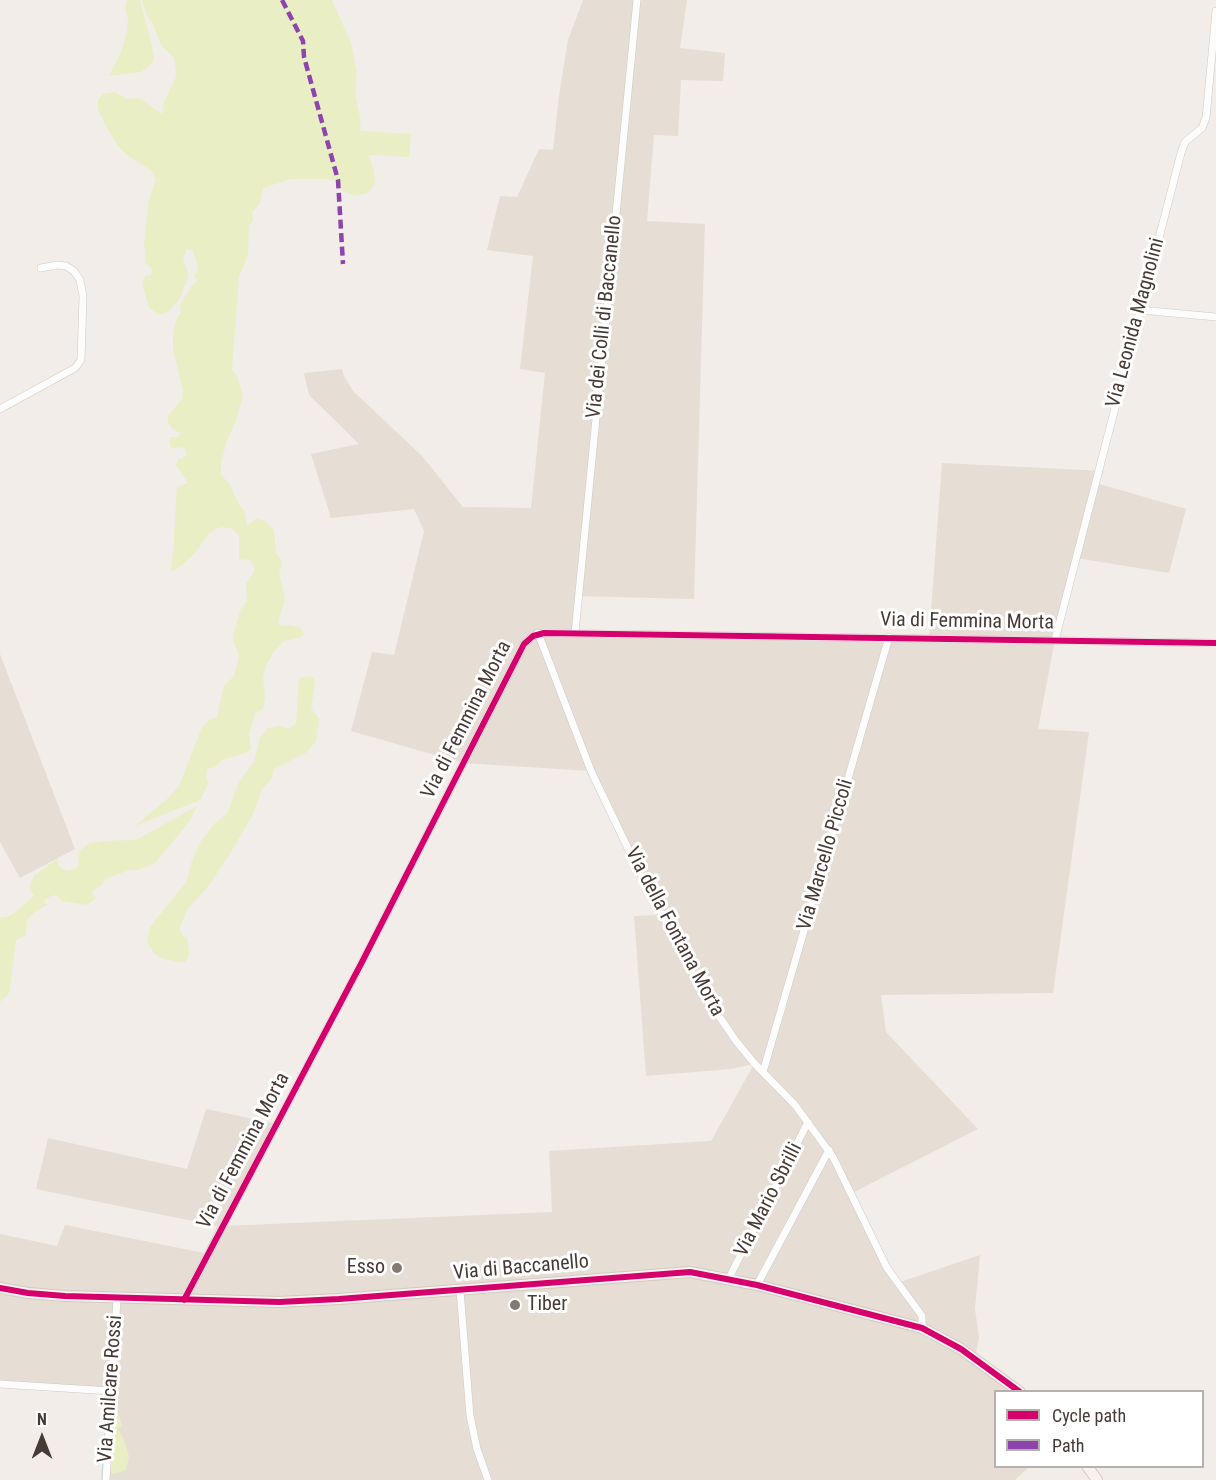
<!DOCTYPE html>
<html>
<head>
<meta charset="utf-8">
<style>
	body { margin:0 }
	#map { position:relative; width:1216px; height:1480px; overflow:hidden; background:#f2ede8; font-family:"Roboto Condensed",sans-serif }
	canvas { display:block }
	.legend { position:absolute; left:994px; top:1390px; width:210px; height:78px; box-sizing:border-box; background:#fff; border:2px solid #b6b0ae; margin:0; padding:8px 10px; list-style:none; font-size:18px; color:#483a34 }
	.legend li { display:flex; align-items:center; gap:12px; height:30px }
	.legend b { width:30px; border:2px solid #b6b0ae }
	.north { position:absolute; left:12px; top:1408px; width:60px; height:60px; -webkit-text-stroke:4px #fff; paint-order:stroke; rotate:0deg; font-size:16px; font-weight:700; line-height:24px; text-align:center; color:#483a34 }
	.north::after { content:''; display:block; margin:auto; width:21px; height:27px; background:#483a34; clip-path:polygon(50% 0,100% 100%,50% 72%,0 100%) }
</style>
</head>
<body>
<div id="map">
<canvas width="1216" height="1480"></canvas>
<ul class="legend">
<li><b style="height:8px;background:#d6006c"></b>Cycle path</li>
<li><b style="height:8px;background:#8e44ad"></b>Path</li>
</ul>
<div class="north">N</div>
</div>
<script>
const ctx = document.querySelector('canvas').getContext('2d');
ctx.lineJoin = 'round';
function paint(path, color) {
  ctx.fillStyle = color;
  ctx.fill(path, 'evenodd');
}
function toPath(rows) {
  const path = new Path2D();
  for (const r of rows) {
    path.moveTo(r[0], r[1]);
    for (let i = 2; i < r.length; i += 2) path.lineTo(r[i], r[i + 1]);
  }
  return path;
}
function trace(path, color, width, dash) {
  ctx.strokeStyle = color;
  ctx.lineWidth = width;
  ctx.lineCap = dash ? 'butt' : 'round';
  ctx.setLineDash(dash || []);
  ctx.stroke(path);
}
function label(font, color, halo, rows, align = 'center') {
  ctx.font = font + ' "Roboto Condensed",sans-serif';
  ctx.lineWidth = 6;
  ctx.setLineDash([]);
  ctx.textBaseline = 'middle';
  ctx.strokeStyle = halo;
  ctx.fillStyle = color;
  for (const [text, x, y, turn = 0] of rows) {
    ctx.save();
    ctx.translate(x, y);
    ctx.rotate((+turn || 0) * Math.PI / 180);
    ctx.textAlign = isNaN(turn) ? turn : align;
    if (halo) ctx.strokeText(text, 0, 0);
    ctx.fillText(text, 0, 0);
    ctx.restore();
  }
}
paint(toPath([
	[583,0,687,0,680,48,725,53,723,81,681,80,678,136,654,135,647,221,705,224,694,599,578,596,575,633,929,638,942,463,1104,471,1096,483,1186,509,1169,573,1076,558,1055,640,1038,729,1089,732,1053,993,881,995,886,1032,978,1129,852,1193,897,1283,980,1255,975,1309,979,1338,975,1358,1020,1391,996,1392,996,1466,1029,1467,1015,1480,106,1480,111,1392,0,1384,0,1295,4,1289,0,1287,0,1234,57,1246,65,1225,204,1253,217,1226,36,1189,48,1138,187,1169,206,1109,277,1124,224,1226,552,1212,549,1151,711,1141,754,1064,731,1069,646,1076,634,916,661,915,591,771,463,763,351,731,372,652,394,655,424,531,414,509,331,518,311,454,359,444,309,395,304,373,342,369,344,376,353,391,422,456,463,507,531,508,545,373,520,369,533,256,487,250,500,196,517,197,539,149,553,150,559,96,568,40],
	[0,654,75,849,20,878,0,842]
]), '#e6ddd5');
paint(toPath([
	[127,0,140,0,154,55,152,64,141,72,109,76,122,50,127,31,128,18,125,9],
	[142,0,332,0,351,43,357,72,355,93,360,118,361,135,362,131,411,134,409,157,368,155,374,170,375,183,368,193,356,196,344,192,335,181,328,179,291,179,263,188,260,203,252,212,253,221,249,226,248,255,239,277,232,369,238,379,243,395,236,421,227,440,221,463,221,475,229,483,237,501,244,511,247,526,257,518,265,521,274,530,276,553,281,559,282,565,279,572,285,598,278,622,280,626,288,625,299,627,302,629,304,634,302,637,284,641,275,650,266,665,263,678,265,697,263,709,255,714,249,734,251,748,248,752,222,760,215,767,207,769,206,778,209,782,200,800,135,826,167,799,179,786,202,727,211,719,217,717,224,686,234,676,238,661,239,654,233,641,234,632,240,611,247,601,246,584,255,570,250,560,239,559,239,536,233,529,224,527,217,528,208,534,196,552,181,566,170,572,173,554,177,487,188,483,176,465,178,459,187,456,185,449,180,447,172,449,169,442,171,437,178,437,180,433,172,429,168,422,168,416,182,399,183,391,173,349,173,333,177,318,182,311,180,308,181,303,193,284,197,282,197,280,194,276,198,270,197,263,193,251,187,249,183,259,189,275,180,298,169,311,160,315,149,308,142,282,145,276,151,275,152,269,146,263,144,244,149,200,156,180,151,170,128,156,117,145,98,111,98,100,103,94,115,92,127,99,137,98,145,102,162,114,164,102,176,77,176,70,174,58,162,46,152,23,146,13],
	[307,676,313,677,315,683,311,708,319,719,316,741,307,752,274,769,271,780,262,789,253,814,234,847,208,887,188,908,179,929,183,936,187,938,188,944,189,954,185,962,176,962,161,958,154,953,147,942,150,927,187,881,191,863,201,841,215,823,227,814,239,782,254,762,260,738,268,728,279,726,289,729,296,723,299,678],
	[197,806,189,822,155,863,138,870,129,870,105,879,102,885,91,892,96,898,87,905,62,901,56,895,51,896,45,900,44,902,47,905,35,912,27,920,26,935,16,940,10,989,8,995,0,1002,0,918,10,916,34,896,29,887,34,876,57,859,59,867,67,871,75,869,79,865,78,852,89,843,104,841,136,840],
	[105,1408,118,1411,122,1426,118,1429,123,1438,129,1456,126,1470,113,1474,105,1467,103,1456,107,1441]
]), '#e9eec5');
trace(toPath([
	[102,1480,108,1396]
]), '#b4edf4', 2);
const street = toPath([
	[1140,310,1216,317],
	[0,409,75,368,81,360,83,296,80,280,74,271,66,266,57,265,41,268],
	[538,633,591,771,635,863,703,993,736,1041,754,1063,795,1105,833,1157,887,1268,922,1316,922,1328],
	[575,633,637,0],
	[1055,640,1181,153,1185,142,1202,128,1206,118,1216,11],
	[763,1072,889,637],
	[729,1278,808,1122],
	[757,1285,829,1150],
	[460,1290,470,1416,477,1449,488,1480],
	[184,1300,362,962,524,644,533,636,544,633,1216,643],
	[0,1384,111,1391],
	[106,1480,117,1299]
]);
const secondary = toPath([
	[0,1288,28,1293,65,1296,279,1302,339,1299,690,1272,757,1285,922,1328,961,1349,1020,1392],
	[1087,1466,1097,1480]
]);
trace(street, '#cec9c4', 8);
trace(secondary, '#d3c9c0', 12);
trace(street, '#fdfcfc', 7);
trace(secondary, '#f7f2ee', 10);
trace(toPath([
	[282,0,303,41,304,57,338,180,343,264]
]), '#8e44ad', 4.5, [9, 4.5]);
trace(toPath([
	[0,1288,28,1293,65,1296,279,1302,339,1299,690,1272,757,1285,922,1328,961,1349,1020,1392],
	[184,1300,362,962,524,644,533,636,544,633,1216,643]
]), '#d6006c', 6);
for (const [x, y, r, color] of [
	[397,1268,6,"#847973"],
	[515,1305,6,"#847973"]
]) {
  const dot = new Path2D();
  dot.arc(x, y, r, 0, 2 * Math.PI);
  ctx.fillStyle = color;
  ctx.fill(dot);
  trace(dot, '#fff', 2);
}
label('20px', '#483a34', '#fff', [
	["Via dei Colli di Baccanello",605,317,-84],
	["Via Leonida Magnolini",1136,323,-75],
	["Via di Femmina Morta",967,622,1],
	["Via di Femmina Morta",467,720,-63],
	["Via Marcello Piccoli",826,855,-74],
	["Via della Fontana Morta",674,932,62],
	["Via di Femmina Morta",244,1151,-62],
	["Via Mario Sbrilli",769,1200,-63],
	["Via di Baccanello",521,1268,-5],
	["Via Amilcare Rossi",111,1389,-86]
]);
label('20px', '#483a34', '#fff', [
	["Esso",385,1268],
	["Tiber",527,1305,"left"]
], 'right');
</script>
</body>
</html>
